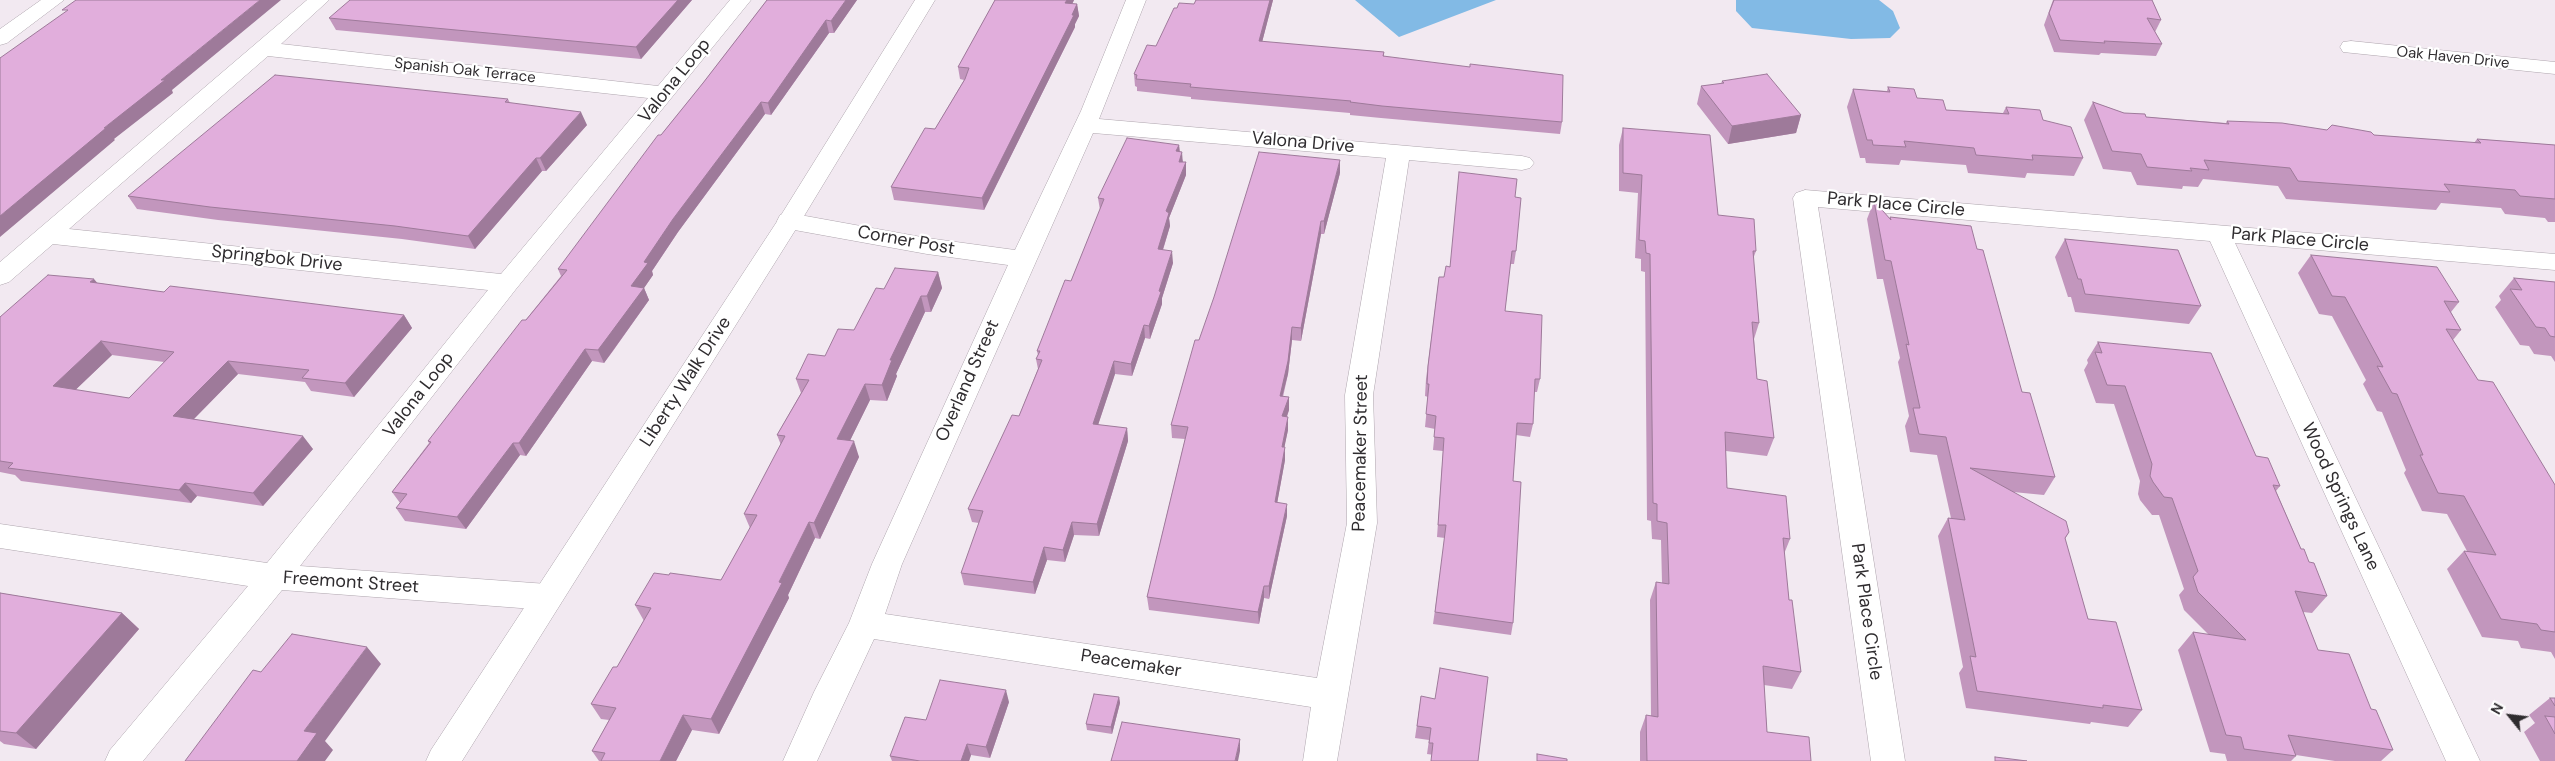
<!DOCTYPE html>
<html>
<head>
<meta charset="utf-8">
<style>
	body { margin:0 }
	#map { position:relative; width:2555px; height:761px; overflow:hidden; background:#f2e9f1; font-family:"DM Sans",sans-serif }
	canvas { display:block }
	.north { position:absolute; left:2485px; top:691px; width:50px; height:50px; -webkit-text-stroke:4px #fff; paint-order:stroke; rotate:299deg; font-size:14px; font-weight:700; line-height:20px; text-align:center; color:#2f2c2f }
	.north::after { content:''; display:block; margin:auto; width:18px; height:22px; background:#2f2c2f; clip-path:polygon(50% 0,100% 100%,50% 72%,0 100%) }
</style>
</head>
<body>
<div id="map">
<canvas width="2555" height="761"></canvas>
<div class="north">N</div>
</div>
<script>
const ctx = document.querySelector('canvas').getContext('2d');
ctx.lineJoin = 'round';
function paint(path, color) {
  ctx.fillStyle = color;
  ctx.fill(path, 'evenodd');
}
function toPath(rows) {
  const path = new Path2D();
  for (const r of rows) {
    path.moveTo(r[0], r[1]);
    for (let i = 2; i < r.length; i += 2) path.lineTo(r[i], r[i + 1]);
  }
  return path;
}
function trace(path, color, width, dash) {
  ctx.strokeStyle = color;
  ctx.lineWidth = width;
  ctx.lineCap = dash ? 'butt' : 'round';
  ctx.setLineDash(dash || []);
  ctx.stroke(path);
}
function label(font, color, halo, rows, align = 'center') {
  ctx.font = font + ' "DM Sans",sans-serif';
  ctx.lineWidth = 4.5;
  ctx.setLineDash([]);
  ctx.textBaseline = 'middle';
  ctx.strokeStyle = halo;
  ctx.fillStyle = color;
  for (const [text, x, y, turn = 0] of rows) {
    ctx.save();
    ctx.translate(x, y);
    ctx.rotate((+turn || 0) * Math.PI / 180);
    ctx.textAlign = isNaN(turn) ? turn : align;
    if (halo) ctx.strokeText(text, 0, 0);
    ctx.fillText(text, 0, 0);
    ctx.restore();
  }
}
paint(toPath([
	[1355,0,1496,0,1399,37],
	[1736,0,1879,0,1893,11,1900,28,1890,38,1851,39,1752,28,1736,11]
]), '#82bae5');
const street = toPath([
	[41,0,64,0,7,43,0,45,0,29,41,0],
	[307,0,329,0,281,44,658,86,730,0,751,0,516,289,300,566,547,584,558,588,563,597,558,606,547,610,282,590,143,761,105,761,110,750,248,586,0,548,0,524,267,563,488,290,53,244,9,282,0,285,0,262,307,0],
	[268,56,648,98,501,274,69,229,268,56],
	[1126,0,1146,0,1099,119,1522,156,1530,158,1534,163,1530,168,1522,170,1409,160,1373,395,1377,523,1337,761,1303,761,1311,707,874,639,817,761,783,761,814,692,849,623,872,564,1008,265,927,254,789,229,780,227,777,221,780,215,789,213,927,238,1015,250,1081,111,1126,0],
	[1093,133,1386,158,1345,395,1347,523,1317,678,885,614,902,564,1093,133],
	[2351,41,2555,62,2555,74,2343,52,2340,47,2343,42,2351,41],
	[1805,190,2555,254,2555,270,2235,243,2480,761,2446,761,2210,241,1818,207,1905,761,1871,761,1793,198,1796,193,1805,190]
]);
const secondary = toPath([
	[915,0,935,0,801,221,462,761,426,761,431,750,778,220,915,0]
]);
trace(street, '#aea5ad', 1);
trace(secondary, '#aea5ad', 1);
paint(street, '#fff');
paint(secondary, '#fff');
paint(toPath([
	[692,0,641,59,336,30,329,18],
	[767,0,857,0,834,33,829,33,771,115,765,114,678,232,652,271,653,275,644,288,649,300,613,351,604,363,592,361,526,456,520,455,466,529,405,521,396,508,400,503,392,492,429,443,428,441,561,276,558,269,661,135,703,83],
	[995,0,1074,0,1072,4,1077,4,1079,16,1075,24,1075,27,984,210,894,200,891,187,935,129,964,80,960,79,958,67],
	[1196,0,1273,0,1262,42,1384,52,1384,56,1562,122,1560,134,1381,118,1350,115,1350,113,1191,99,1191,97,1137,91,1137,87,1135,86,1134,74,1156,46,1177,8,1194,4],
	[2053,0,2152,0,2161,20,2155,32,2162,44,2156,56,2101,53,2099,55,2054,52,2044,25],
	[1722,81,1801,115,1796,133,1728,144,1697,104,1701,86,1721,84],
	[1888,87,1946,110,2003,113,2006,107,2043,120,2083,158,2074,176,2027,173,2025,178,1968,173,1966,165,1901,160,1899,165,1866,163,1865,158,1860,158,1847,107,1853,89,1887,91],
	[508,99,510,103,587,125,546,171,542,171,475,249,402,239,218,220,137,209,128,196],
	[2093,102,2124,113,2146,117,2226,123,2227,121,2327,130,2374,135,2474,143,2477,139,2555,145,2555,222,2548,222,2545,218,2505,214,2501,208,2441,203,2436,210,2286,199,2278,186,2203,179,2198,187,2183,186,2182,189,2137,185,2131,172,2103,169,2084,120],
	[1623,128,1756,251,1753,259,1759,323,1754,339,1757,379,1774,438,1767,456,1726,451,1727,488,1790,539,1784,554,1789,600,1801,672,1792,689,1764,685,1767,732,1811,761,1640,761,1640,732,1646,715,1651,716,1650,600,1656,582,1662,583,1661,540,1652,539,1651,521,1647,520,1645,272,1641,271,1641,259,1635,258,1638,193,1619,191,1619,145],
	[1179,145,1180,152,1183,162,1186,162,1186,175,1169,218,1170,226,1163,250,1173,263,1162,298,1162,304,1150,339,1145,338,1132,376,1115,374,1098,425,1127,428,1128,441,1099,536,1074,535,1065,562,1047,560,1035,594,964,585,961,573,979,523,972,522,968,509,1019,416,1038,369,1036,359,1038,355,1037,351,1071,281,1100,210,1098,198],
	[1340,173,1324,234,1321,234,1301,341,1292,340,1288,374,1283,397,1289,397,1289,410,1287,417,1288,430,1284,447,1285,460,1277,503,1287,516,1269,599,1264,598,1259,624,1149,610,1147,597,1185,439,1172,438,1171,425,1199,340],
	[1515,197,1516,251,1514,264,1510,264,1505,311,1540,379,1537,392,1534,392,1533,424,1530,437,1516,435,1513,481,1513,623,1511,635,1433,624,1445,538,1437,537,1443,451,1433,450,1435,429,1425,427,1428,397,1425,396,1426,379,1439,277,1444,277,1449,267],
	[1874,201,1890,219,1890,217,1977,249,2022,392,2055,477,2044,495,2013,492,2069,532,2065,539,2088,619,2142,710,2128,727,2091,722,2090,724,1966,708,1959,673,1963,667,1938,536,1948,518,1951,518,1937,455,1910,452,1905,426,1909,416,1898,362,1900,358,1883,279,1877,279,1867,219],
	[2065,239,2104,243,2201,306,2189,324,2075,312,2071,297,2068,297,2055,257],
	[2311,255,2459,302,2451,312,2461,330,2453,340,2478,380,2555,485,2555,659,2551,652,2521,648,2518,641,2482,637,2447,569,2464,551,2467,551,2447,514,2422,511,2404,473,2406,470,2382,412,2377,411,2363,384,2366,380,2332,316,2319,314,2298,273],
	[938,272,942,288,931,312,925,312,896,374,897,376,887,401,870,400,850,440,859,457,820,539,815,538,788,595,789,598,719,734,692,730,676,761,599,761,592,751,609,720,601,719,591,704,617,667,644,621,635,605,669,575,721,580,750,528,744,514,781,445,777,435,801,393,796,379,825,356,854,330],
	[2514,278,2555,282,2555,362,2551,356,2534,354,2529,346,2520,345,2495,307,2501,300,2499,296],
	[97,283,164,292,404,315,412,328,354,397,311,391,305,382,238,374,194,419,313,449,263,506,197,496,191,503,21,481,15,475,0,472,0,317],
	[112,355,164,362,129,398,75,390],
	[2098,342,2256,456,2280,486,2276,491,2301,549,2327,596,2312,613,2303,612,2318,650,2371,709,2393,750,2381,761,2335,761,2296,755,2296,756,2291,761,2227,761,2225,754,2210,752,2178,650,2193,632,2209,635,2184,610,2179,595,2184,589,2159,515,2152,515,2140,500,2138,494,2140,481,2114,404,2096,403,2084,370,2088,363,2087,360],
	[0,593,122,613,139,629,36,749,4,744,0,741],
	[1421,696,1478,761,1427,754,1429,740,1415,738],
	[1119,697,1120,703,1112,734,1087,730,1086,724],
	[2550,698,2555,698,2555,761,2540,761,2524,732,2535,723,2529,715],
	[1009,702,990,758,971,755,969,761,892,761,890,756,926,720]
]), '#c296bd');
paint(toPath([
	[260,0,281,0,172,90,173,93,114,139,115,140,0,237,0,216,161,80],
	[678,0,692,0,641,59,636,47],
	[846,0,857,0,834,33,831,21],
	[1067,0,1074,0,1067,15,1065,3],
	[1270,0,1273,0,1259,54,1259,41],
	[1077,4,1079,16,1075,24,1075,27,984,210,982,198],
	[826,20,829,33,771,115,768,103],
	[761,102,765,114,678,232,652,271,653,275,644,288,649,300,604,363,598,350,644,262,673,219],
	[581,112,587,125,546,171,540,158],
	[1801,115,1796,133,1728,144,1732,126],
	[1179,145,1180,157,1176,151],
	[1182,152,1183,165,1179,162],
	[536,158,542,171,475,249,468,236],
	[1340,160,1340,173,1324,234,1324,221],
	[1186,162,1186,175,1169,218,1170,226,1159,262,1158,249,1166,211],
	[1321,221,1321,234,1301,341,1301,328],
	[1172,251,1173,263,1162,298,1162,304,1150,339,1149,326,1159,291],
	[938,272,942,288,931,312,927,296],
	[94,279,105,292,90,282],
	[921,296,925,312,896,374,897,376,887,401,882,385,890,360],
	[404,315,412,328,354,397,345,383],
	[1144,325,1145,338,1132,376,1131,364],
	[1292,327,1292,340,1288,374,1279,409,1280,396],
	[101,341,112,355,65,400,53,386],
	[585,349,592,361,526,456,519,443],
	[228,361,238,374,184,429,173,416],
	[1114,361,1115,374,1094,437,1093,424],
	[865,384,870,400,843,455,837,439],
	[1289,397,1289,410,1282,429,1282,416],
	[1288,417,1288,430,1282,459,1282,447],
	[1127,428,1128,441,1099,536,1097,524],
	[303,436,313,449,263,506,253,493],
	[854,441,859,457,820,539,814,523],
	[513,443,520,455,466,529,457,517],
	[1285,447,1285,460,1275,515,1275,502],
	[185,483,197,496,191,503,179,490],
	[1287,504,1287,516,1269,599,1269,586],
	[809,522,815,538,788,595,789,598,719,734,711,719],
	[1072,522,1074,535,1065,562,1063,550],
	[1044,547,1047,560,1035,594,1033,582],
	[1264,586,1264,598,1259,624,1258,612],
	[122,613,139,629,36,749,16,733],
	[367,647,381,664,325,741,333,750,325,761,297,761,304,731],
	[1006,690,1009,702,990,758,986,747],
	[1119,697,1120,703,1112,734,1111,727],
	[683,715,692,730,676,761,660,761],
	[1240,739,1240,751,1238,761,1235,761],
	[967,744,971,755,969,761,961,761]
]), '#9e7a9a');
const building = toPath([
	[76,0,260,0,161,80,165,80,104,128,106,128,0,216,0,58,68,10,62,10,76,0],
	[350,0,678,0,636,47,329,18,350,0],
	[767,0,846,0,831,21,826,20,768,103,761,102,673,219,644,262,648,263,631,286,644,288,607,338,598,350,585,349,519,443,513,443,457,517,396,508,407,494,392,492,431,442,428,441,522,320,526,320,567,270,558,269,658,135,661,135,703,83,767,0],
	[995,0,1067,0,1065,3,1077,4,1072,15,1074,15,982,198,891,187,925,128,935,129,965,79,969,68,958,67,995,0],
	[1196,0,1270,0,1259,41,1384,52,1383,56,1470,67,1470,64,1563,75,1562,122,1382,106,1350,102,1351,101,1190,87,1191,84,1136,79,1137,75,1134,74,1147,45,1156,46,1174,8,1177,8,1179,3,1194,4,1196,0],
	[2054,0,2152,0,2161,20,2147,18,2162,44,2104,41,2105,43,2060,40,2049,13,2054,0],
	[1767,74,1801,115,1732,126,1701,86,1724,83,1722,81,1767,74],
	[275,75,508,99,505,102,581,112,540,158,536,158,468,236,395,226,210,207,128,196,275,75],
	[1888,87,1914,89,1917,98,1943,100,1946,110,2009,114,2006,107,2040,110,2043,120,2071,127,2083,158,2032,155,2033,160,1976,155,1974,148,1904,141,1906,147,1873,145,1872,140,1867,140,1853,89,1890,92,1888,87],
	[2093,102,2124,113,2145,114,2146,117,2229,124,2227,121,2282,123,2327,130,2332,125,2371,132,2374,135,2481,143,2477,139,2555,145,2555,199,2520,196,2515,190,2444,184,2450,192,2298,181,2290,168,2204,160,2209,170,2190,168,2192,171,2147,167,2141,154,2112,151,2093,102],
	[1623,128,1710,135,1718,215,1754,219,1756,251,1753,251,1759,323,1752,322,1757,379,1767,381,1774,438,1725,432,1727,488,1786,496,1790,539,1783,538,1789,600,1792,600,1801,672,1763,666,1767,732,1809,737,1811,761,1647,761,1646,715,1658,717,1656,582,1669,584,1667,523,1657,521,1657,504,1653,503,1650,254,1646,253,1645,241,1639,240,1642,175,1623,173,1623,128],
	[1127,138,1179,145,1176,151,1182,152,1179,162,1186,162,1166,211,1169,213,1158,249,1172,251,1159,291,1161,292,1149,326,1144,325,1131,364,1114,361,1093,424,1127,428,1097,524,1072,522,1063,550,1044,547,1033,582,961,573,983,511,968,509,1012,415,1019,416,1042,360,1036,359,1040,351,1037,351,1065,280,1071,281,1104,199,1098,198,1127,138],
	[1259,152,1340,160,1324,221,1321,221,1301,328,1292,327,1288,361,1280,396,1289,397,1282,416,1288,417,1282,447,1285,447,1275,502,1287,504,1269,586,1264,586,1258,612,1147,597,1188,427,1171,425,1195,340,1199,340,1214,297,1259,152],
	[1459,172,1517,179,1515,197,1521,198,1516,251,1512,251,1505,311,1542,315,1540,379,1535,379,1533,424,1517,423,1513,481,1521,482,1513,623,1435,612,1446,525,1438,525,1444,438,1434,437,1436,416,1426,414,1429,384,1427,384,1428,366,1439,277,1444,277,1446,266,1450,267,1459,172],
	[1874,201,1891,220,1890,217,1971,226,1977,249,1983,250,2022,392,2030,393,2055,477,1970,468,2066,521,2069,532,2065,538,2088,619,2116,622,2142,710,2103,705,2103,708,1977,691,1970,656,1976,657,1948,518,1965,520,1946,437,1919,434,1913,408,1920,408,1906,344,1909,345,1891,261,1885,260,1874,201],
	[2065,239,2178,250,2201,306,2085,294,2081,279,2078,279,2065,239],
	[2311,255,2437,267,2459,302,2444,301,2461,330,2446,329,2478,380,2493,382,2555,485,2555,632,2541,630,2537,624,2501,619,2464,551,2496,555,2464,496,2438,493,2420,455,2423,455,2397,394,2392,393,2377,366,2383,367,2345,297,2332,296,2311,255],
	[895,268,938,272,927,296,921,296,890,360,892,360,882,385,865,384,837,439,854,441,814,523,809,522,779,582,782,583,711,719,683,715,660,761,601,761,605,753,592,751,616,708,591,704,613,667,617,667,651,608,635,605,654,573,669,575,670,573,721,580,757,515,744,514,785,436,777,435,809,380,796,379,808,354,825,356,838,329,854,330,876,288,884,289,895,268],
	[48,275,94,279,90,282,164,292,170,286,404,315,345,383,302,378,309,370,228,361,173,416,303,436,253,493,185,483,179,490,8,468,13,463,0,461,0,317,48,275],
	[101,341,174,352,129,398,53,386,101,341],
	[2514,278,2555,282,2555,337,2550,336,2545,328,2536,327,2510,289,2522,290,2514,278],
	[2098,342,2211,353,2256,456,2268,458,2280,486,2273,485,2301,549,2304,549,2309,562,2314,563,2327,596,2295,591,2318,650,2349,654,2371,709,2376,710,2393,750,2288,735,2296,756,2244,749,2241,737,2226,735,2193,632,2246,640,2198,592,2193,577,2198,571,2172,498,2164,497,2153,482,2150,476,2152,464,2125,386,2107,385,2095,352,2102,353,2098,342],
	[0,593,122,613,16,733,0,731,0,593],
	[292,634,367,647,304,731,317,733,297,761,185,761,253,670,261,672,292,634],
	[1440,668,1488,677,1478,761,1431,761,1433,743,1429,743,1431,728,1417,726,1421,696,1435,699,1440,668],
	[940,680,1006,690,986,747,967,744,961,761,920,761,890,756,905,717,926,720,940,680],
	[1094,694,1119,697,1111,727,1086,724,1094,694],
	[2550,698,2555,698,2555,706,2550,698],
	[2545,716,2555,717,2555,734,2545,716],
	[1122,722,1240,739,1235,761,1111,761,1122,722],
	[1537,754,1567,759,1567,761,1537,761,1537,754],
	[1995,757,2027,761,1995,761,1995,757]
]);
paint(building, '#e1aedc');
trace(building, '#9e7a9a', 1);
label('15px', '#2f2c2f', '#fff', [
	["Oak Haven Drive",2453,58,6],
	["Spanish Oak Terrace",465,71,6]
]);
label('18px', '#2f2c2f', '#fff', [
	["Valona Loop",675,81,-51],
	["Valona Drive",1303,143,5],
	["Park Place Circle",1896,205,5],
	["Park Place Circle",2300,240,5],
	["Corner Post",906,241,10],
	["Springbok Drive",277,259,6],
	["Overland Street",968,381,-66],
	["Liberty Walk Drive",686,382,-57],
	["Valona Loop",419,395,-52],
	["Peacemaker Street",1361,453,-89],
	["Wood Springs Lane",2340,497,65],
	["Freemont Street",351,583,4],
	["Park Place Circle",1866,612,82],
	["Peacemaker",1131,664,9]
]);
</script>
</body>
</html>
